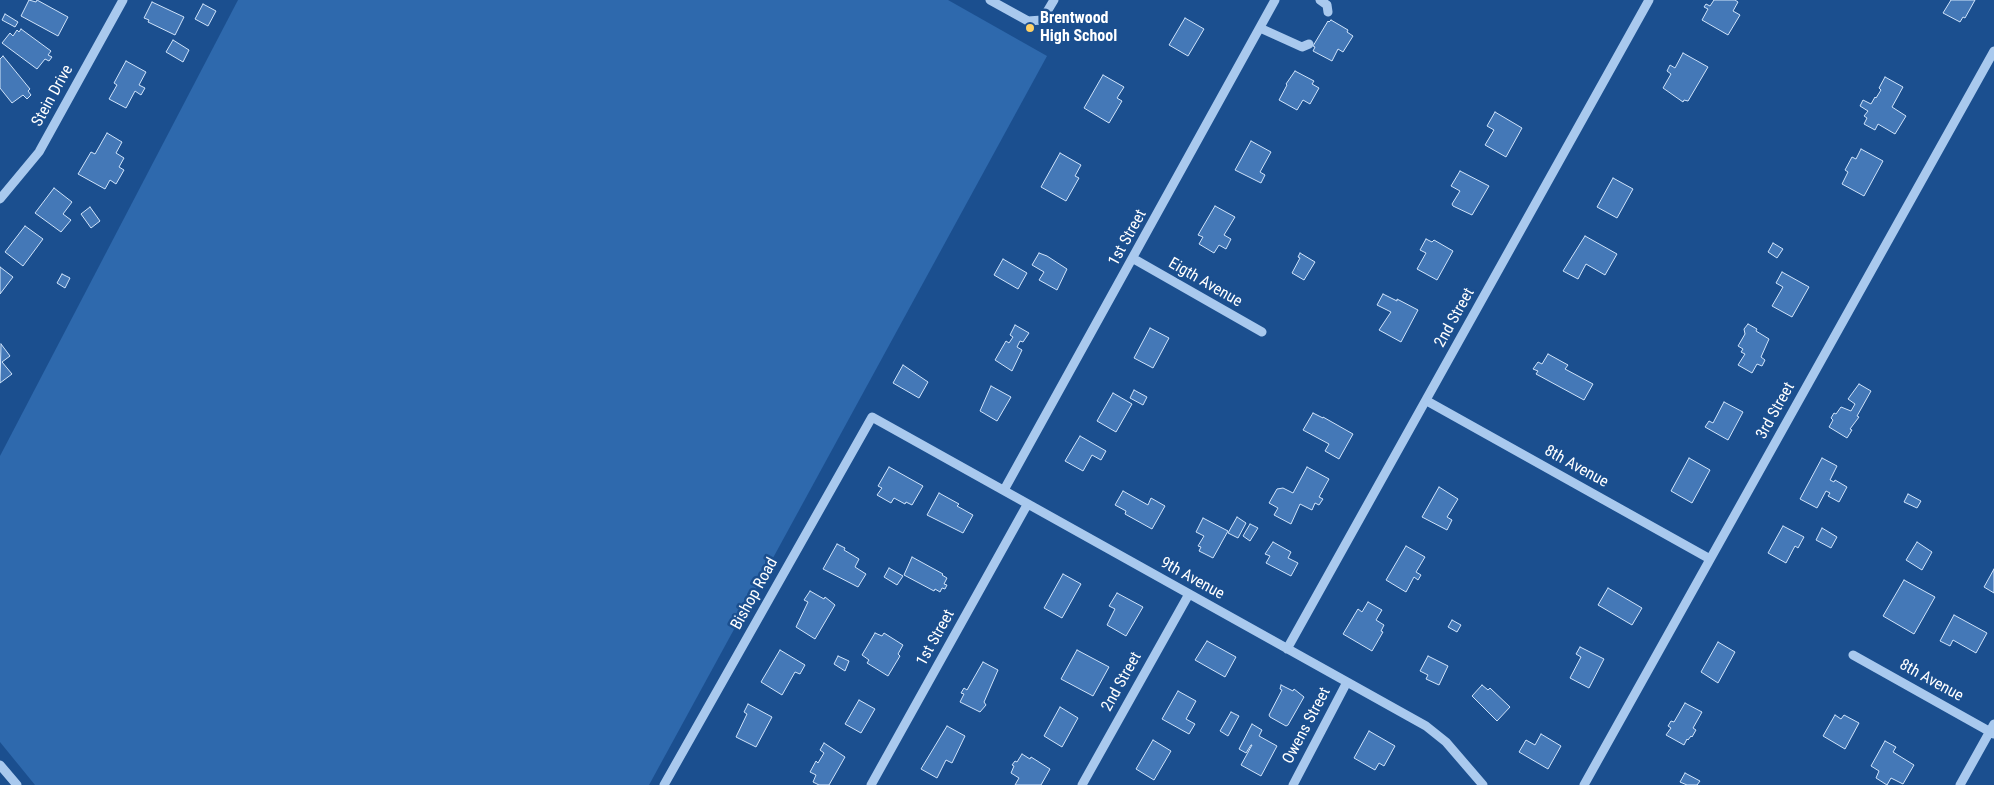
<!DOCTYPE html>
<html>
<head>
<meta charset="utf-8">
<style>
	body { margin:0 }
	canvas { display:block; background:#1b4f8f }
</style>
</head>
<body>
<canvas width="1994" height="785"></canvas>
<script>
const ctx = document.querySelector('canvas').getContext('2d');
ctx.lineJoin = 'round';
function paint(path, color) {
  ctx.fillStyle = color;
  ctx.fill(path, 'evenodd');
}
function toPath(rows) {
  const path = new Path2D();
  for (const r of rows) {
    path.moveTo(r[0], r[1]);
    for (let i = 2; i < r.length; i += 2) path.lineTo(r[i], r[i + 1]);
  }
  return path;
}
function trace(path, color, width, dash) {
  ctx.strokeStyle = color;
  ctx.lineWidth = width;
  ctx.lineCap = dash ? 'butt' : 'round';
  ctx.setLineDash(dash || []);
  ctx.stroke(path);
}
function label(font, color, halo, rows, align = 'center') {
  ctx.font = font + ' "Roboto Condensed",sans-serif';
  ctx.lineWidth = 5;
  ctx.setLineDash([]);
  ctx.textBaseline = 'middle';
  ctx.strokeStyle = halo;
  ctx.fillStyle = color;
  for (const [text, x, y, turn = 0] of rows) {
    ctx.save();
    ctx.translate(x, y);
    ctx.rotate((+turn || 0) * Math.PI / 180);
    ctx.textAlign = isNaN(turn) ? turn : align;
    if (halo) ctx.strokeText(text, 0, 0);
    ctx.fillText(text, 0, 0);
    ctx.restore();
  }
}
paint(toPath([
	[238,0,948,0,1047,56,649,785,35,785,0,742,0,456]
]), '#2e69ad');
const building = toPath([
	[29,0,36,2,37,0,68,17,58,36,21,16,29,0],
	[1714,0,1735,0,1738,2,1733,11,1740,15,1728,35,1702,20,1708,9,1704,7,1706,4,1710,6,1714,0],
	[1951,0,1975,0,1965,18,1963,17,1960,22,1943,13,1951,0],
	[152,2,184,17,175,35,148,22,149,20,144,18,152,2],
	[203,4,216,11,208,26,195,19,203,4],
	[5,14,18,22,15,27,2,20,5,14],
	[1185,18,1204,29,1188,56,1169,45,1185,18],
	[1331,20,1348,30,1347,32,1353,36,1343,52,1338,49,1332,61,1313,51,1315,47,1313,46,1328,21,1329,22,1331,20],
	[21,29,51,51,48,55,52,57,49,61,45,59,37,69,2,43,10,33,13,36,17,30,19,32,21,29],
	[173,40,189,50,183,62,166,52,173,40],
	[1683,53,1708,67,1688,101,1684,100,1683,102,1663,88,1671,74,1667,71,1670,65,1675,68,1683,53],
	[3,56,30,89,28,91,31,95,27,99,23,95,12,103,0,88,0,59,3,56],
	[126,61,146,72,139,85,145,88,141,95,135,91,126,108,109,99,117,85,114,83,126,61],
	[1295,71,1314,81,1312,84,1319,88,1310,104,1303,100,1297,110,1279,100,1287,85,1286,84,1295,71],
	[1103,75,1124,87,1117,98,1122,101,1109,123,1084,108,1103,75],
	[1885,77,1903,87,1892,107,1906,116,1895,134,1878,124,1875,130,1864,124,1867,118,1864,116,1868,111,1860,106,1863,100,1871,104,1875,97,1876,98,1881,90,1879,88,1885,77],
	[1495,112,1522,128,1506,157,1485,145,1494,130,1487,126,1495,112],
	[107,133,122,142,116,153,124,158,119,167,124,170,116,184,110,180,105,189,78,174,91,152,95,154,107,133],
	[1251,141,1271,152,1260,172,1265,175,1261,183,1235,170,1251,141],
	[1861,149,1883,161,1864,196,1842,184,1848,172,1845,170,1852,157,1856,159,1861,149],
	[1060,153,1081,165,1075,176,1079,178,1066,201,1041,187,1060,153],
	[1460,171,1489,186,1472,215,1453,206,1452,204,1460,191,1451,186,1460,171],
	[1613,178,1633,189,1617,218,1597,207,1613,178],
	[54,188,72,202,63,214,71,220,61,232,35,213,54,188],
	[1215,206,1235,217,1224,235,1231,239,1226,249,1219,245,1214,253,1199,244,1203,237,1198,235,1215,206],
	[90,207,100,221,91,228,81,214,90,207],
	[25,226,43,239,23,266,5,252,25,226],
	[1585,236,1617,254,1605,275,1586,264,1578,279,1563,271,1585,236],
	[1426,239,1432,242,1434,240,1453,251,1437,280,1417,269,1426,253,1420,250,1426,239],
	[1773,243,1783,249,1777,258,1768,252,1773,243],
	[1039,253,1047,256,1067,269,1057,290,1039,280,1044,272,1032,265,1039,253],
	[1300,253,1315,262,1304,280,1292,273,1300,258,1298,257,1300,253],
	[1003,259,1027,273,1018,289,994,275,1003,259],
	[0,267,13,277,0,294,0,267],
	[1782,272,1809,287,1792,317,1772,306,1783,287,1776,283,1782,272],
	[62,274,70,278,65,288,57,283,62,274],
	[1383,294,1397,301,1397,299,1418,310,1401,342,1379,330,1391,312,1377,305,1383,294],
	[1748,324,1757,329,1756,331,1769,339,1761,357,1765,360,1762,366,1757,364,1752,373,1738,365,1745,354,1741,352,1743,349,1738,346,1745,334,1744,329,1748,324],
	[1015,325,1029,333,1023,342,1020,341,1017,347,1022,350,1012,371,995,360,1006,341,1009,343,1013,337,1010,335,1015,325],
	[1150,328,1169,338,1153,368,1134,358,1150,328],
	[1,344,10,356,2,362,12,374,0,383,1,344],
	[1548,354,1568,365,1565,369,1593,384,1584,400,1536,374,1538,371,1533,369,1538,362,1542,364,1548,354],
	[903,365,928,382,919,398,893,383,903,365],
	[1859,384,1871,391,1857,416,1859,417,1850,429,1852,430,1847,438,1829,427,1833,420,1831,418,1834,413,1836,414,1841,407,1851,411,1855,404,1848,399,1859,384],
	[991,386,1011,397,997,421,980,411,991,386],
	[1134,390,1147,397,1143,405,1130,398,1134,390],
	[1113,393,1132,404,1116,432,1097,421,1113,393],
	[1724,402,1743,412,1728,440,1705,427,1709,421,1713,423,1724,402],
	[1313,413,1323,418,1323,417,1353,434,1339,459,1325,451,1329,444,1303,430,1313,413],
	[1080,436,1106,451,1101,460,1092,455,1083,471,1065,461,1080,436],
	[1689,458,1710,470,1692,503,1671,491,1689,458],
	[1822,458,1837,466,1830,480,1834,482,1835,480,1847,487,1839,502,1828,496,1830,493,1826,491,1817,508,1800,499,1822,458],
	[889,467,923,486,912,505,906,502,905,504,894,498,891,503,877,495,882,488,878,486,889,467],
	[1307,467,1329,479,1319,497,1323,499,1319,505,1315,503,1312,510,1300,504,1291,524,1274,515,1278,508,1269,503,1277,489,1283,488,1293,493,1307,467],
	[1439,487,1458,499,1447,517,1452,520,1447,530,1422,517,1439,487],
	[1123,491,1148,505,1151,498,1165,506,1152,529,1125,514,1126,511,1115,505,1123,491],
	[939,493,959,504,957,506,973,515,963,533,927,515,939,493],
	[1908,494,1921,501,1917,508,1904,502,1908,494],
	[1237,517,1246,523,1238,538,1228,533,1237,517],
	[1203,518,1228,531,1213,558,1199,551,1201,547,1198,546,1204,536,1196,532,1203,518],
	[1250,524,1258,528,1250,541,1243,536,1250,524],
	[1783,526,1804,537,1798,548,1795,546,1786,563,1768,553,1783,526],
	[1822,528,1837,537,1831,548,1816,540,1822,528],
	[1273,542,1291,552,1288,558,1298,563,1291,576,1266,563,1270,556,1265,554,1273,542],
	[1917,542,1932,552,1922,570,1906,560,1917,542],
	[837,544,845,548,844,550,859,559,855,567,866,574,858,587,823,569,837,544],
	[1406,546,1425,557,1416,572,1421,575,1418,580,1414,577,1406,592,1386,580,1406,546],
	[912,557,943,574,942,575,947,578,944,584,947,585,945,589,942,588,940,592,935,589,934,591,904,575,912,557],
	[889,568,903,576,897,585,884,577,889,568],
	[1994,569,1994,593,1984,587,1994,569],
	[1063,574,1081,584,1062,618,1044,608,1063,574],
	[1904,580,1935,597,1914,634,1883,616,1904,580],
	[1608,588,1642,608,1632,625,1598,605,1608,588],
	[810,591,824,599,825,597,835,605,815,639,796,627,808,602,804,600,810,591],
	[1117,593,1143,607,1126,636,1107,625,1115,609,1109,606,1117,593],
	[1368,602,1382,610,1376,620,1384,625,1381,631,1383,632,1372,651,1343,634,1358,609,1362,612,1368,602],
	[1954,615,1987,633,1976,653,1953,640,1950,646,1940,641,1954,615],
	[1452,620,1461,625,1457,632,1448,627,1452,620],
	[875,633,882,636,884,633,903,645,898,654,900,656,888,676,867,663,869,660,862,655,875,633],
	[1207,641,1236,657,1225,677,1195,660,1207,641],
	[1718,642,1735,652,1718,683,1701,672,1718,642],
	[1580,647,1604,659,1589,688,1570,678,1581,657,1576,654,1580,647],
	[780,650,805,665,800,674,795,672,782,695,761,682,780,650],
	[1077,650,1109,667,1093,696,1061,679,1077,650],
	[838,656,849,661,845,671,834,664,838,656],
	[1428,656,1448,666,1439,685,1426,679,1428,675,1420,671,1428,656],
	[983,662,998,670,984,702,986,705,980,712,960,702,964,694,961,693,964,688,967,690,983,662],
	[1281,685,1293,691,1294,689,1304,697,1288,725,1286,726,1270,717,1269,715,1282,690,1280,689,1281,685],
	[1482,685,1488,690,1490,688,1510,707,1497,721,1472,696,1482,685],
	[1178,691,1196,701,1186,719,1195,724,1189,734,1162,719,1178,691],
	[859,700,875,709,861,733,845,724,859,700],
	[1685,703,1702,712,1693,728,1696,730,1692,737,1691,736,1688,740,1687,739,1684,745,1666,735,1671,728,1668,726,1671,721,1674,722,1685,703],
	[748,704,772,717,756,747,736,737,747,714,744,712,748,704],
	[1060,707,1078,718,1062,747,1044,736,1060,707],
	[1231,712,1239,716,1228,736,1220,731,1231,712],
	[1835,715,1841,719,1844,715,1859,723,1845,749,1823,736,1835,715],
	[1252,724,1262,730,1259,736,1277,746,1261,776,1241,765,1252,745,1251,745,1246,753,1239,749,1252,724],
	[947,726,965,736,952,763,946,760,937,778,921,769,947,726],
	[1369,731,1395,746,1384,766,1379,763,1375,770,1354,758,1369,731],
	[1541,734,1561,746,1548,769,1519,752,1526,740,1535,745,1541,734],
	[1153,740,1171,751,1154,780,1136,769,1153,740],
	[1885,741,1896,747,1893,752,1914,765,1903,784,1891,778,1887,785,1876,778,1879,771,1871,766,1885,741],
	[824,743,845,757,829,785,819,785,813,782,816,775,810,772,816,761,818,763,824,753,820,750,824,743],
	[1022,754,1030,759,1031,757,1050,769,1041,785,1015,785,1019,778,1011,773,1014,766,1012,765,1015,761,1017,762,1022,754],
	[1685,773,1700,781,1697,785,1687,785,1680,782,1685,773]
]);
paint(building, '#4478b7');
trace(building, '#cfe3fa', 1);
trace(toPath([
	[990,0,1028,21,1042,20,1054,0],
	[1320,0,1327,5,1328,12],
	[1260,28,1302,47,1309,44],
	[0,199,39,152,123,0],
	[1134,259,1262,332],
	[1427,401,1710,559],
	[1004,490,1275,0],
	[1287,649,1649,0],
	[1853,655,1994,734],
	[0,765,17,785],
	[664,785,872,417,1426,726,1446,742,1483,785],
	[871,785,1027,505],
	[1082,785,1189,594],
	[1293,785,1347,682],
	[1584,785,1994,51],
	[1960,785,1994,724]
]), '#a9c9ee', 9);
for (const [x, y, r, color] of [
	[1030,28,5,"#ffd166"]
]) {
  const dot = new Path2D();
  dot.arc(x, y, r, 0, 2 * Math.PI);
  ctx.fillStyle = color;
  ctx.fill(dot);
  trace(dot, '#1b4f8f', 2);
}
label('bold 16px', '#fff', '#1b4f8f', [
	["Brentwood",1040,19],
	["High School",1040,37]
], 'left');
label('16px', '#fff', '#1b4f8f', [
	["Stein Drive",53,96,-61],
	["1st Street",1128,238,-61],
	["Eigth Avenue",1205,283,30],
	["2nd Street",1455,318,-61],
	["3rd Street",1776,411,-61],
	["8th Avenue",1576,467,29],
	["9th Avenue",1192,579,29],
	["Bishop Road",755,594,-61],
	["1st Street",936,638,-61],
	["8th Avenue",1931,681,29],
	["2nd Street",1122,682,-61],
	["Owens Street",1307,726,-62]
]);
</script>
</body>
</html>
